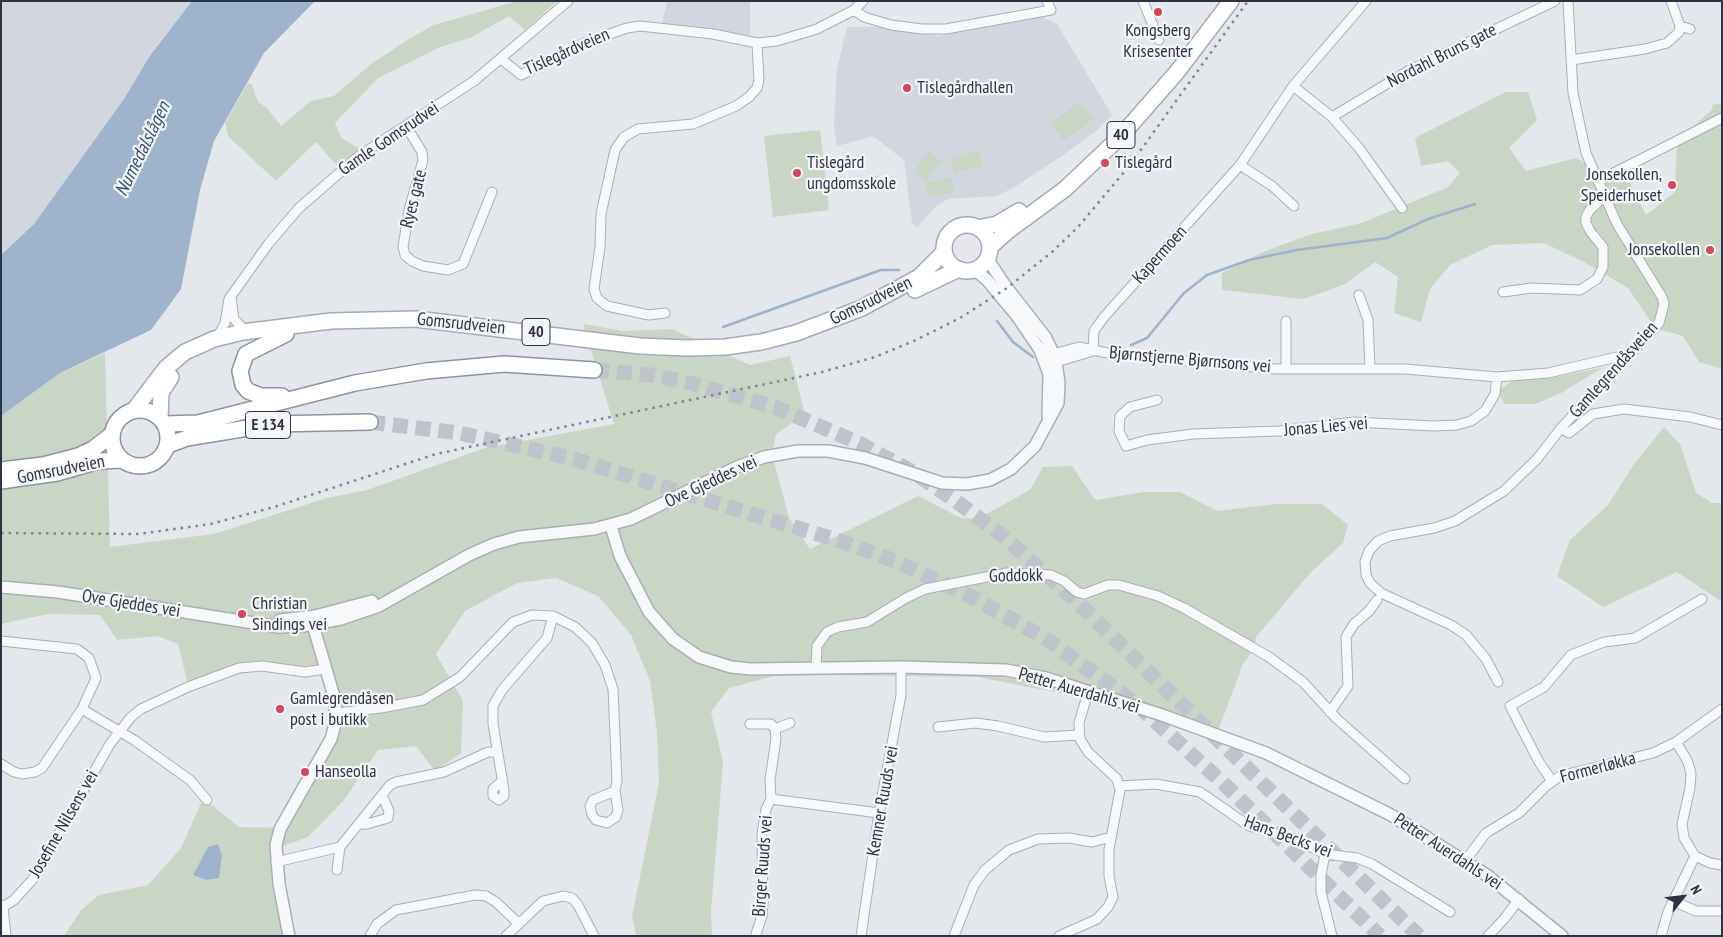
<!DOCTYPE html>
<html>
<head>
<meta charset="utf-8">
<style>
	body { margin:0 }
	#map { position:relative; width:1723px; height:937px; overflow:hidden; background:#e4e7ec; font-family:"PT Sans Narrow",sans-serif }
	canvas { display:block }
	.frame { position:absolute; inset:0; border:2px solid #2b3445; pointer-events:none }
	.north { position:absolute; left:1658px; top:872px; width:50px; height:50px; -webkit-text-stroke:4px #f4f6f9; paint-order:stroke; rotate:61deg; font-size:14px; font-weight:700; line-height:20px; text-align:center; color:#2b3445 }
	.north::after { content:''; display:block; margin:auto; width:18px; height:22px; background:#2b3445; clip-path:polygon(50% 0,100% 100%,50% 72%,0 100%) }
</style>
</head>
<body>
<div id="map">
<canvas width="1723" height="937"></canvas>
<div class="frame"></div>
<div class="north">N</div>
</div>
<script>
const c = document.querySelector('canvas').getContext('2d');
c.lineJoin = 'round';
function paint(path, color) { c.fillStyle = color; c.fill(path, 'evenodd'); }
const toPath = rows => new Path2D(rows.map(r => 'M' + r).join(''));
function stroke(path, color, width, dash) { c.strokeStyle = color; c.lineWidth = width; c.lineCap = dash ? 'butt' : 'round'; c.setLineDash(dash || []); c.stroke(path); }
function write(font, color, halo, rows, align = 'center') {
  c.font = font + ' "PT Sans Narrow",sans-serif'; c.lineWidth = 4.5; c.setLineDash([]); c.textBaseline = 'middle'; c.strokeStyle = halo; c.fillStyle = color; for (const [text, x, y, turn = 0] of rows) {
    c.save(); c.translate(x, y); c.rotate((+turn || 0) * Math.PI / 180); c.textAlign = isNaN(turn) ? turn : align; if (halo) c.strokeText(text, 0, 0); c.fillText(text, 0, 0); c.restore();
  }
}
paint(toPath([
	[1,1,192,1,149,57,124,99,34,224,1,255],
	[667,1,750,1,750,36,662,23],
	[1040,16,1057,24,1112,115,1097,130,1063,155,1013,188,997,196,948,199,936,206,917,227,912,223,904,160,873,136,837,146,834,124,837,69,847,27,882,27,938,36,991,23]
]), '#d2d6de');
paint(toPath([
	[517,1,557,1,525,30,509,16,470,38,440,47,378,78,335,123,341,138,359,148,358,151,338,167,316,142,276,181,228,136,225,123,248,83,252,85,258,102,266,107,281,126,311,101,334,96,371,64,409,39,434,25],
	[1506,92,1528,92,1537,120,1509,148,1526,171,1576,158,1607,176,1627,177,1646,215,1675,192,1677,141,1713,109,1712,105,1722,103,1722,369,1699,362,1683,336,1655,328,1628,288,1584,262,1544,243,1492,245,1450,265,1430,289,1421,322,1394,313,1398,277,1375,262,1345,284,1304,299,1222,290,1222,273,1265,251,1312,234,1362,223,1448,187,1460,173,1448,161,1421,166,1415,138],
	[1080,101,1093,119,1064,141,1050,123],
	[820,130,829,210,773,217,764,136],
	[929,151,941,161,926,181,914,172],
	[979,151,982,166,954,173,951,158],
	[952,177,955,192,929,197,926,183],
	[583,324,623,331,672,329,750,365,790,356,805,414,776,434,772,454,789,518,810,549,918,496,961,518,977,519,1030,490,1043,467,1072,466,1095,500,1144,492,1180,492,1217,511,1276,504,1322,504,1348,525,1343,543,1311,572,1256,637,1255,648,1243,664,1216,736,1123,705,977,677,824,675,774,676,729,688,711,712,723,762,711,912,712,936,636,936,632,916,659,783,657,732,650,681,631,635,598,596,556,578,517,583,465,611,436,654,463,701,461,753,435,771,416,746,378,750,344,800,308,837,283,846,282,888,289,936,64,936,82,909,99,895,148,885,181,848,201,803,213,806,239,827,280,828,291,797,314,761,326,736,332,710,324,670,303,674,255,670,189,688,178,644,158,636,117,640,100,615,48,614,1,624,1,416,60,373,105,353,110,547,214,534,327,498,367,490,485,448,614,424],
	[1602,368,1561,393,1535,404,1505,404,1499,394,1501,389,1512,381,1555,377],
	[1664,427,1680,444,1696,493,1712,503,1722,503,1722,602,1677,572,1603,607,1557,576,1570,540,1608,505,1634,464]
]), '#c9d6c5');
paint(toPath([
	[192,1,315,1,264,53,214,141,200,190,181,289,151,330,60,373,1,416,1,255,34,224,124,99,149,57],
	[218,844,222,855,219,878,206,880,193,875,208,847]
]), '#9fb4cc');
stroke(toPath([
	[997,321,1013,342,1033,357],
	[723,327,881,270,899,270],
	[1131,345,1147,338,1184,293,1207,275,1249,260,1297,250,1387,238,1428,219,1475,204]
]), '#9fb4cc', 2.5);
stroke(toPath([
	[594,370,652,375,690,383,775,407,861,444,913,472,956,501,1003,536,1076,601,1419,936],
	[370,422,459,433,567,457,840,541,895,561,966,594,1045,638,1135,703,1222,782,1380,936]
]), '#bfc3cb', 15, [15, 8]);
const minor = toPath([
	[1143,1,1159,40],
	[854,10,864,17,891,25,922,29,946,29,1051,10,1047,1],
	[1680,26,1690,29],
	[501,59,521,75,587,42,627,28,640,26,713,34,757,43,777,41,817,29,854,10,863,1],
	[1571,60,1645,49,1667,43,1679,32,1680,26,1671,1],
	[1293,86,1332,117,1359,148,1402,208],
	[1332,117,1408,71,1555,1],
	[406,126,422,152,423,160,409,210,403,247,405,255,412,261,423,266,448,270,463,264,492,192],
	[1240,165,1272,186,1294,206],
	[1598,181,1722,118],
	[1503,292,1532,288,1580,290,1597,279,1603,267,1603,247,1590,231,1586,223,1586,217,1589,211,1604,196],
	[1359,295,1368,320,1370,368],
	[231,297,234,319,246,332],
	[665,313,649,315,607,306,597,298,594,289,600,247,601,214,615,150,624,137,638,129,693,124,736,106,749,97,757,88,759,80,757,43],
	[217,338,225,323,229,299,269,243,299,208,359,156,474,81,568,1],
	[1093,351,1094,331,1104,317,1240,165,1293,86,1366,1],
	[1049,355,1079,347,1112,354,1275,369,1405,369,1497,377,1548,373,1630,354],
	[1050,361,1063,360,1093,351],
	[1286,369,1286,321],
	[1157,400,1130,407,1120,416,1119,431,1126,446,1147,440,1193,434,1279,431,1354,422,1434,426,1457,425,1471,421,1485,411,1495,394,1497,377],
	[1561,428,1569,433,1593,414,1624,409,1690,417,1722,425],
	[1,641,77,649,89,658,96,678,82,709,42,768,35,772,22,774,14,772,1,764],
	[816,668,817,646,827,632,838,627,867,622,906,598,925,589,1007,573,1051,575,1064,581,1077,592,1084,594,1108,585,1119,585,1158,596,1184,608,1269,657,1303,682,1337,719,1405,779],
	[1498,682,1486,659,1466,635,1451,625,1381,593,1370,583,1366,575,1365,562,1369,551,1378,541,1390,536,1434,528,1455,521,1504,491,1537,459,1561,428,1659,323,1664,304,1662,297,1617,224,1586,153,1573,93,1568,1],
	[82,709,134,740,190,780,207,800],
	[1330,712,1348,686,1346,637,1354,624,1369,611,1377,600],
	[336,713,381,708,423,700,460,677,513,622,532,615,553,616,575,627,592,643,605,665,613,689,617,781,615,791,593,800,590,806,592,815,596,820,607,823,616,817,618,810,615,791],
	[750,724,771,724,775,729,776,739,770,780,771,799,766,809,762,834,763,902,762,916,756,934],
	[938,727,976,723,998,726,1044,737,1079,735],
	[775,729,790,723],
	[1676,742,1687,760,1691,773,1690,788,1682,824,1684,838,1695,856,1710,863,1722,865],
	[502,781,493,789,493,796,499,800,504,796,504,790,493,724,493,706,502,690,547,638,553,616],
	[1552,781,1539,762,1510,706,1544,687,1571,655,1604,642,1635,638,1702,599],
	[1119,786,1156,784,1200,792,1249,826,1298,840,1325,854,1357,858,1372,864,1450,912],
	[771,799,879,813],
	[359,824,367,824,388,818,389,811,382,795],
	[1325,854,1321,875,1321,892,1332,936],
	[1465,861,1486,833,1519,813,1546,786,1560,776,1653,753,1676,742,1722,709],
	[276,862,340,847,390,785,396,782,444,772,488,752,497,752],
	[337,870,340,847],
	[1673,901,1696,911,1722,911],
	[1,905,3,907,14,900,32,880,110,744,131,717,141,709,188,687,239,668,262,666,305,672,326,669],
	[3,907,6,936],
	[370,936,377,924,396,910,475,895,486,896,496,902,518,923],
	[506,936,543,901,563,896,572,898,578,905,594,936],
	[861,936,879,813,901,695,901,667],
	[954,936,974,885,985,870,1009,850,1038,839,1069,838,1092,842,1111,837],
	[1059,936,1097,919,1108,907,1113,897,1109,876,1109,849,1120,790,1117,779,1088,752,1080,739,1079,723,1088,692],
	[1488,936,1505,918,1519,899],
	[1661,936,1668,912,1695,856]
]);
const tertiary = toPath([
	[974,269,987,280,1017,316,1040,350,1049,374,1048,417],
	[611,526,620,556,649,612,673,639,699,657,731,667,751,669,901,667,1006,670,1046,678,1162,715,1266,753,1391,815,1488,876,1562,936],
	[1,587,58,592,279,627,303,626,341,619,379,606,469,555,494,544,519,537,594,529,631,519,737,467,764,457,798,451,828,451,865,458,942,483,967,484,990,480,1011,469,1035,446,1058,403,1059,382,1055,357,1046,338,1004,284,987,258],
	[280,620,315,616,372,601],
	[289,936,279,884,276,845,280,829,331,739,336,721,335,700,313,625,315,616]
]);
const primary = toPath([
	'944 248a23 23 0 1 1 46 0a23 23 0 1 1-46 0Z',
	[978,228,997,224,1019,211],
	[990,247,1008,231,1065,189,1121,136,1177,72,1231,1],
	[915,290,959,269],
	[134,410,166,368,185,352,214,339,243,332,331,321,416,319,640,346,687,348,725,347,761,342,796,333,862,308,919,277,944,252],
	[160,418,161,393,171,377]
]);
const trunk = toPath([
	[282,396,261,396,248,391,243,385,240,371,246,354,286,334],
	'112 438a28 28 0 1 1 56 0a28 28 0 1 1-56 0Z',
	[165,424,198,423,355,383,426,371,504,364,594,370],
	[168,445,187,438,272,424,370,422],
	[1,470,43,465,78,456,93,449,111,435],
	[1,481,57,473,99,461,122,460]
]);
stroke(minor, '#a9aeb7', 11);
stroke(tertiary, '#a9aeb7', 14);
stroke(primary, '#a3abb8', 18);
stroke(trunk, '#8b94a3', 18);
stroke(minor, '#f7f8fa', 9);
stroke(tertiary, '#f7f8fa', 11);
stroke(primary, '#fff', 15);
stroke(trunk, '#fff', 15);
stroke(toPath([
	[1,533,138,534,211,524,274,507,436,454,822,372,875,357,916,340,960,318,1007,288,1052,252,1078,227,1130,165,1248,1]
]), '#7d8696', 2.5, [2.5, 5]);
for (const [x, y, r, color] of [
	[1158,12,5,"#d1495b"],
	[907,88,5,"#d1495b"],
	[1105,163,5,"#d1495b"],
	[797,173,5,"#d1495b"],
	[1672,185,5,"#d1495b"],
	[1710,250,5,"#d1495b"],
	[242,614,5,"#d1495b"],
	[280,709,5,"#d1495b"],
	[305,772,5,"#d1495b"]
]) { const dot = new Path2D(); dot.arc(x, y, r, 0, 2 * Math.PI); c.fillStyle = color; c.fill(dot); stroke(dot, '#f4f6f9', 2); }
for (const [x, y, w] of [
	[1121,135,28],
	[536,332,28],
	[268,425,45]
]) { const box = new Path2D(); box.roundRect(x - w / 2, y - 13.5, w, 27, 4); c.fillStyle = '#f4f6f9'; c.fill(box); stroke(box, '#2b3445', 1); }
write('bold 16px', '#2b3445', null, [
	["40",1121,135],
	["40",536,332],
	["E 134",268,425]
]);
write('18px', '#2b3445', '#f4f6f9', [
	["Kongsberg",1158,31,"center"],
	["Krisesenter",1158,52,"center"],
	["Tislegårdhallen",917,88],
	["Tislegård",807,163],
	["ungdomsskole",807,184],
	["Tislegård",1115,163],
	["Jonsekollen,",1662,175,"right"],
	["Speiderhuset",1662,196,"right"],
	["Jonsekollen",1700,250,"right"],
	["Christian",252,604],
	["Sindings vei",252,625],
	["Gamlegrendåsen",290,699],
	["post i butikk",290,720],
	["Hanseolla",315,772]
], 'left');
write('18px', '#2b3445', '#f4f6f9', [
	["Tislegårdveien",567,52,-24],
	["Nordahl Bruns gate",1442,56,-27],
	["Gamle Gomsrudvei",389,139,-34],
	["Ryes gate",414,199,-76],
	["Kapermoen",1160,255,-48],
	["Gomsrudveien",871,301,-26],
	["Gomsrudveien",461,324,6],
	["Bjørnstjerne Bjørnsons vei",1190,360,5],
	["Gamlegrendåsveien",1614,370,-48],
	["Jonas Lies vei",1326,427,-5],
	["Gomsrudveien",61,470,-11],
	["Ove Gjeddes vei",711,482,-25],
	["Goddokk",1016,576,-1],
	["Ove Gjeddes vei",131,604,9],
	["Petter Auerdahls vei",1079,691,16],
	["Formerløkka",1598,768,-15],
	["Kemner Ruuds vei",883,801,-80],
	["Josefine Nilsens vei",64,824,-60],
	["Hans Becks vei",1288,837,20],
	["Petter Auerdahls vei",1448,852,33],
	["Birger Ruuds vei",763,866,-86]
]);
write('italic 19px', '#34527a', '#f4f6f9', [
	["Numedalslågen",143,149,-64]
]);
</script>
</body>
</html>
